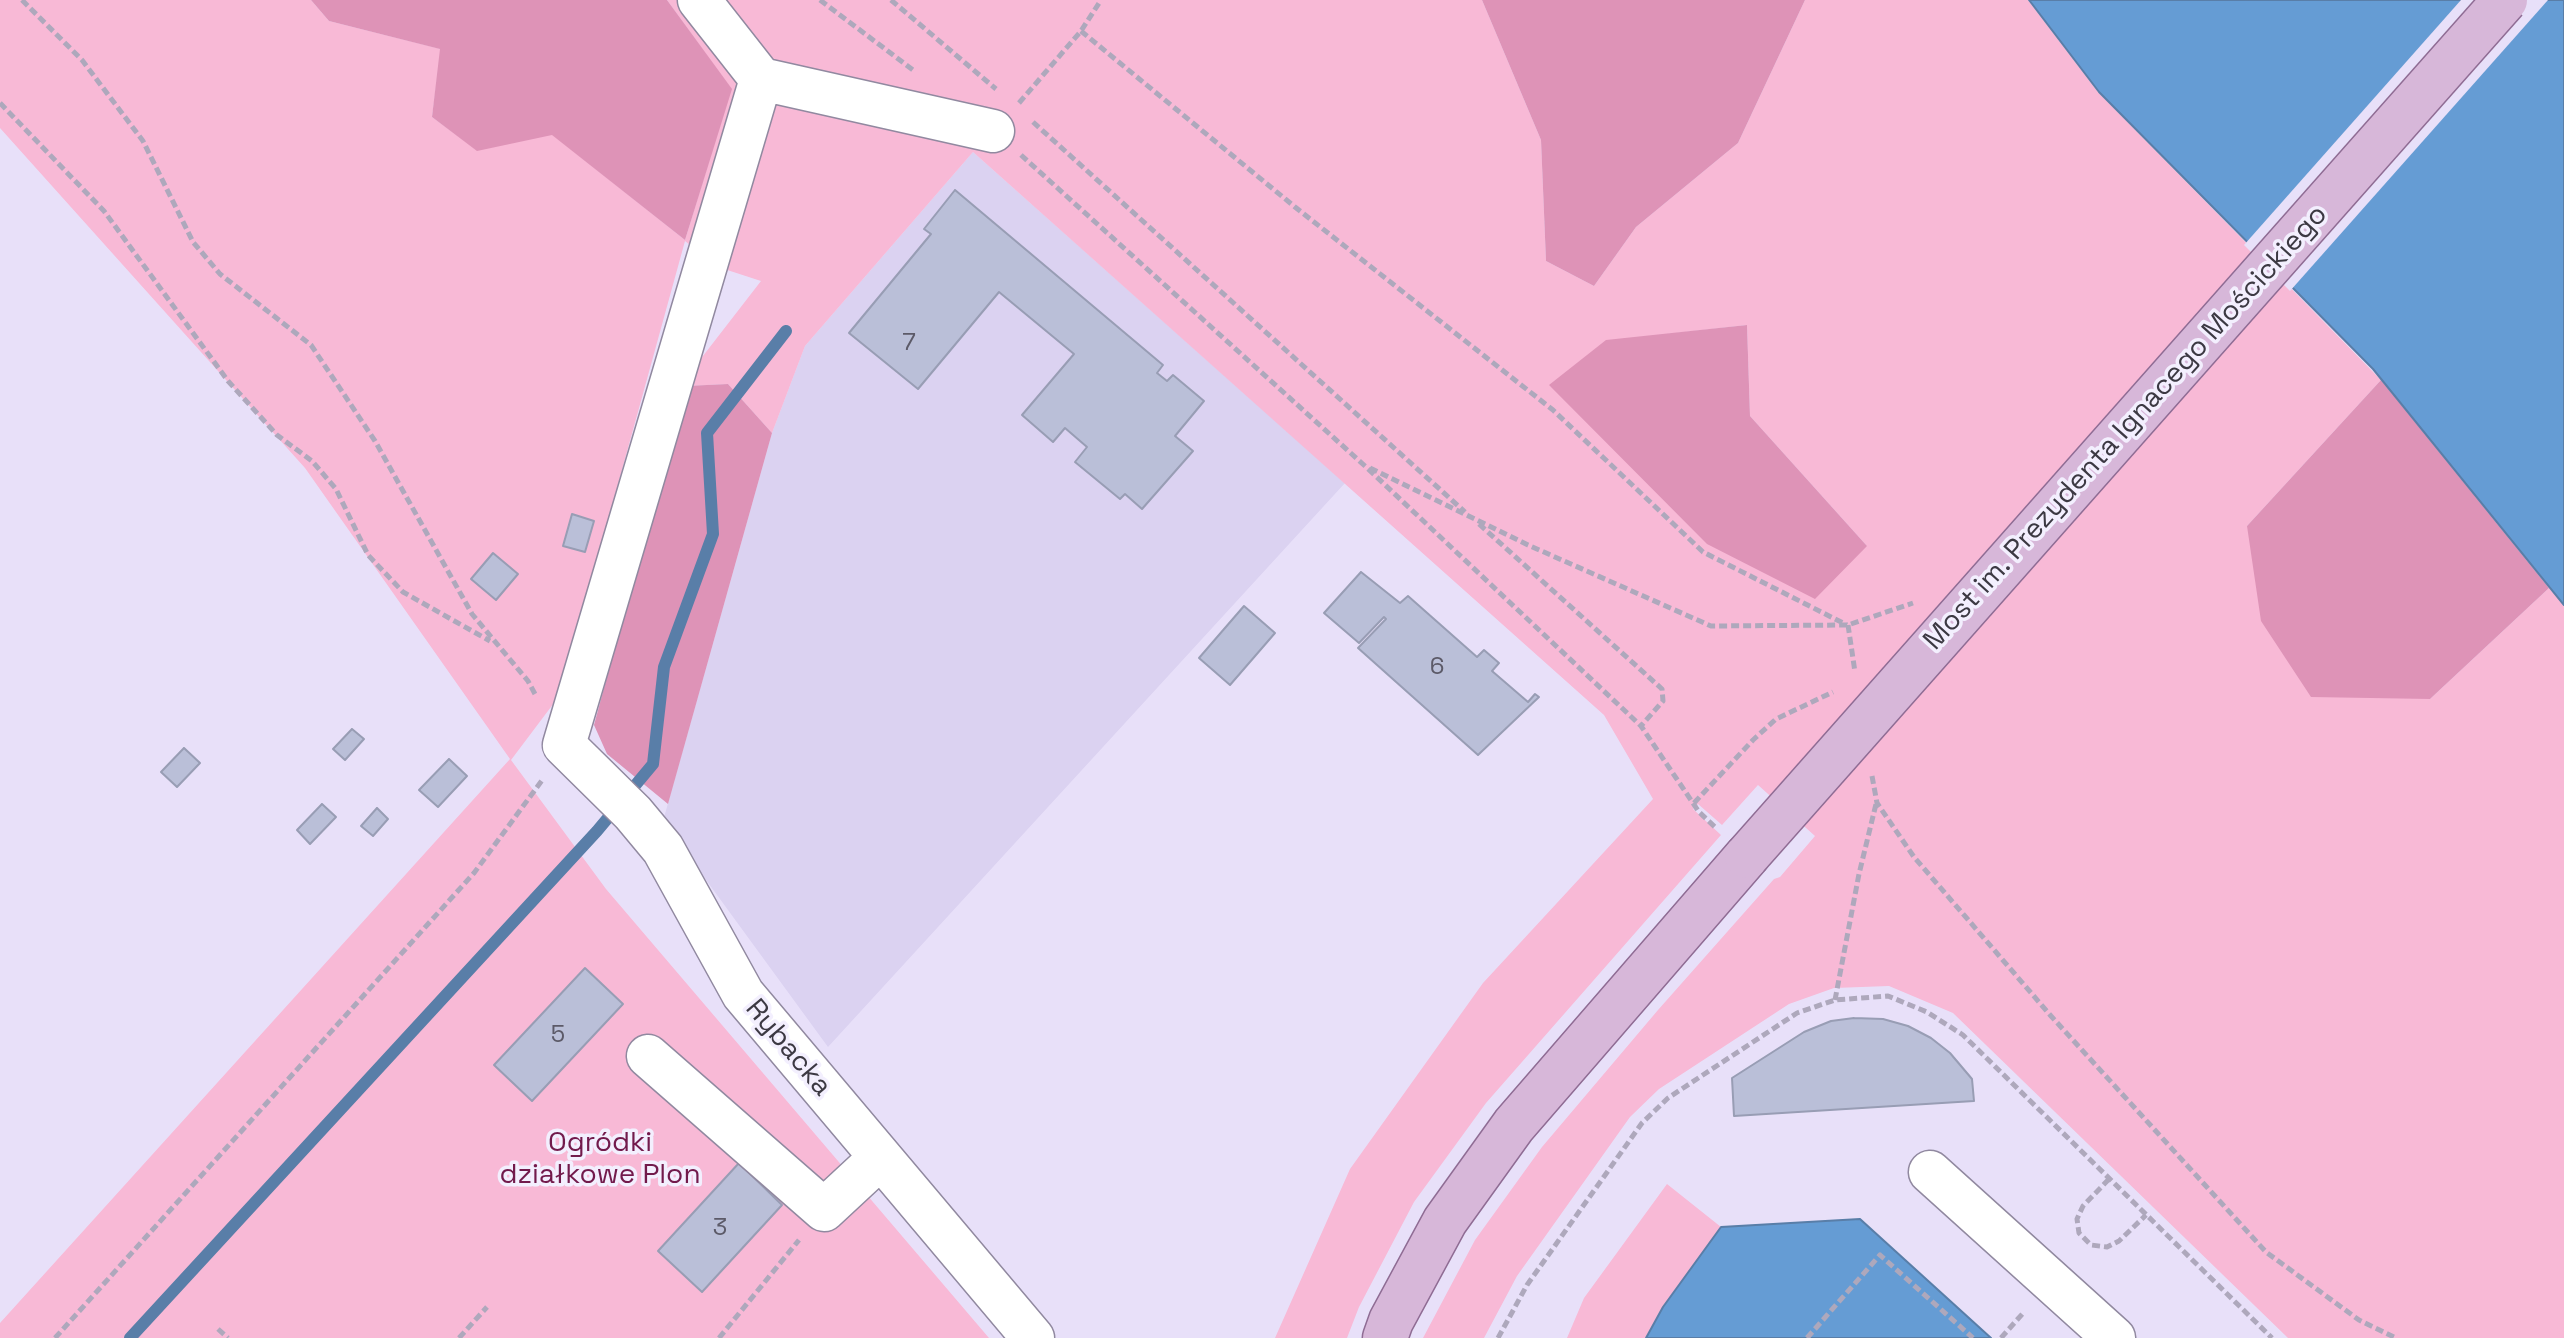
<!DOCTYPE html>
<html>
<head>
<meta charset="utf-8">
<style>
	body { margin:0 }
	canvas { display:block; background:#e8e0f9 }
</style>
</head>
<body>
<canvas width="2564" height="1338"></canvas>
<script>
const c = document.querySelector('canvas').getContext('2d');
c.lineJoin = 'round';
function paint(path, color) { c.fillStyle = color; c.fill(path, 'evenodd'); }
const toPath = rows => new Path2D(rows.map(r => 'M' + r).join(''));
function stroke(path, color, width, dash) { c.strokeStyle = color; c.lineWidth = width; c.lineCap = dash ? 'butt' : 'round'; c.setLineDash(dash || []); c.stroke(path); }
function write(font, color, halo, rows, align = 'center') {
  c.font = font + ' "Space Grotesk",sans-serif'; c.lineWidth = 7; c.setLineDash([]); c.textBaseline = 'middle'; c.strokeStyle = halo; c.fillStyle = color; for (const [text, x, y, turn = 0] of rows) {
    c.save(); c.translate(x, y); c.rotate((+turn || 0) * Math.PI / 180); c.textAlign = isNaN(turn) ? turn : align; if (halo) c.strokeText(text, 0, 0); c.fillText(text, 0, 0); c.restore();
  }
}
paint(toPath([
	[973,152,1345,483,828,1047,663,821,772,433,805,346]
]), '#dbd2f1');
paint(toPath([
	[0,0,311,0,329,21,441,49,432,117,477,150,552,134,685,240,731,89,667,0,1482,0,1541,140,1546,261,1594,286,1636,227,1738,143,1805,0,2028,0,2098,92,2381,380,2247,526,2430,699,2549,588,2564,605,2564,1338,2288,1338,1953,1013,1889,986,1834,988,1789,1004,1659,1089,1630,1117,1517,1276,1484,1338,1423,1338,1475,1240,1542,1147,1658,1010,1774,879,1780,877,1815,836,1758,785,1722,825,1698,804,1693,809,1721,835,1486,1103,1414,1202,1359,1307,1347,1338,1275,1338,1350,1169,1483,983,1653,799,1604,715,973,152,805,346,772,433,728,384,686,386,689,374,761,281,718,267,685,241,560,695,511,760,606,889,989,1338,0,1338,0,1323,510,759,305,468,0,128],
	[1747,325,1750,416,1867,546,1550,386,1606,341],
	[1667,1184,1721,1227,1663,1307,1646,1338,1567,1338,1584,1298]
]), '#f8b9d6');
paint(toPath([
	[311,0,667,0,732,89,685,240,552,135,477,151,432,117,440,49,329,21],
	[1482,0,1805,0,1738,143,1636,227,1594,286,1546,261,1541,140],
	[1747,325,1750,416,1867,546,1815,599,1707,544,1549,385,1606,340],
	[2381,380,2549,588,2430,699,2311,697,2261,621,2247,526],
	[728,384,772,433,668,804,607,754,594,725,686,386]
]), '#de93b7');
const water = toPath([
	[2029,0,2564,0,2564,605,2373,369,2099,92,2029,0],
	[1860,1219,1991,1338,1646,1338,1663,1307,1721,1227,1860,1219]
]);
paint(water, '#659cd4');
stroke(water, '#597ea8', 2);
paint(toPath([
	[2461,0,2548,0,2290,291,2244,245]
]), '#e8e0f9');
stroke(toPath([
	[130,1338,597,831,653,764,664,667,713,534,707,433,786,331]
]), '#597ea8', 12);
const building = toPath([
	[955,190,1163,365,1157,373,1167,381,1173,375,1204,401,1175,436,1193,451,1142,509,1125,494,1120,499,1075,462,1087,447,1065,428,1053,442,1022,415,1074,354,999,292,918,389,849,333,931,234,924,229,955,190],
	[572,514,594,521,585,552,563,546,572,514],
	[493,553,518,574,496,600,471,579,493,553],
	[1361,572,1400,603,1408,596,1477,657,1484,650,1499,663,1492,671,1528,702,1535,694,1539,697,1478,755,1358,648,1386,619,1384,617,1359,643,1324,613,1361,572],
	[1244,606,1275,633,1230,685,1199,658,1244,606],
	[352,729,364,739,345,760,333,749,352,729],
	[184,748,200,763,177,787,161,772,184,748],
	[449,759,467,776,438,807,419,790,449,759],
	[322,804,336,817,310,844,297,830,322,804],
	[377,808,388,819,373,836,361,826,377,808],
	[585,968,623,1004,532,1101,494,1065,585,968],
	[1854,1018,1883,1019,1908,1026,1931,1038,1950,1053,1972,1079,1974,1101,1734,1116,1732,1078,1804,1032,1831,1021,1854,1018],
	[739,1163,782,1205,702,1292,658,1251,739,1163]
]);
paint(building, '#babfd8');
stroke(building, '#989db4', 2);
const minor = toPath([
	[699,0,761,79,993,131],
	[761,79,564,745,633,813,663,849,743,994,1033,1338],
	[648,1056,824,1210,880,1158],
	[1930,1172,2114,1338]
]);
const major = toPath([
	[1385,1338,1391,1321,1445,1221,1514,1125,1747,856]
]);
stroke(minor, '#9189a0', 45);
stroke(major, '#8f6c94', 47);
stroke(toPath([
	[22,0,82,60,143,141,193,242,220,274,311,345,375,441,472,614,528,681,535,694],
	[820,0,913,70],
	[891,0,996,89],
	[1081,31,1295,207,1553,410,1703,552,1847,625],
	[0,103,104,211,228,381,277,435,312,461,336,489,368,555,403,592,490,641],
	[1019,103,1081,31,1101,0],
	[1033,122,1465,512],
	[1021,155,1365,466,1641,726,1699,812,1716,828],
	[1370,468,1528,545,1711,626,1848,625,1913,603],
	[1479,524,1662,689,1663,701,1641,726],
	[1848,625,1855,672],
	[1872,776,1877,803,1914,857,2051,1016,2266,1252,2359,1320,2396,1338],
	[1694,803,1753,740,1776,719,1833,692],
	[1835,1000,1859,874,1876,804],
	[2109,1179,2083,1206,2077,1219,2079,1233,2091,1245,2107,1247,2119,1241,2146,1215],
	[218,1329,228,1338],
	[55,1338,474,873,543,779],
	[459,1338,487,1307],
	[719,1338,799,1240],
	[1498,1338,1527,1285,1642,1123,1668,1098,1797,1013,1835,1000,1888,996,1927,1012,1963,1035,2272,1338],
	[1807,1338,1880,1255,1973,1338],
	[2001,1338,2024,1312]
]), '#aea8bc', 5, [8, 4]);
stroke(minor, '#fff', 42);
stroke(major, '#d7b7d9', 44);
const majorBridge = toPath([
	[1747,856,2505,0]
]);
stroke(majorBridge, '#8f6c94', 47, []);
stroke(majorBridge, '#d7b7d9', 44);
write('24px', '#5c5a68', null, [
	["7",909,343],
	["6",1437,667],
	["5",558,1035],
	["3",720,1228]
]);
write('28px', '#3c3943', '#f3effe', [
	["Most im. Prezydenta Ignacego Mościckiego",2126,428,-48],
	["Rybacka",788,1048,50]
]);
write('28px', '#721a4c', '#f3effe', [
	["Ogródki",600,1143],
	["działkowe Plon",600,1175]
]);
</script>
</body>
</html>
